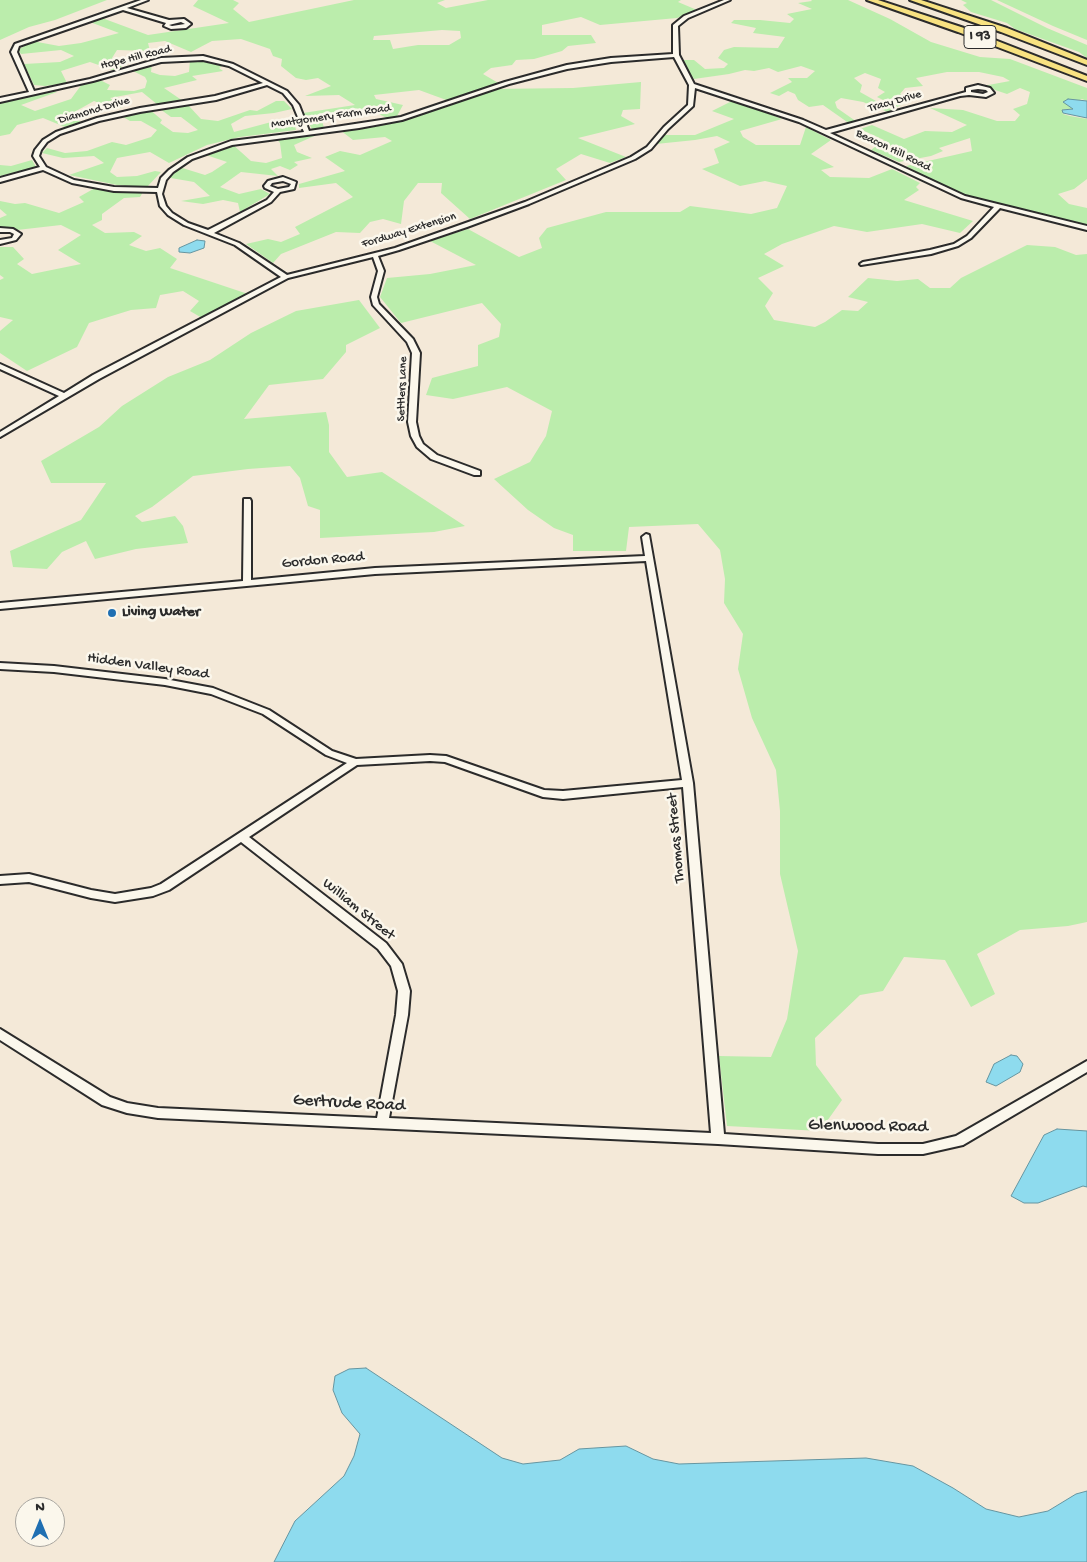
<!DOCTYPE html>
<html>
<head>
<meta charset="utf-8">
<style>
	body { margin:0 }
	#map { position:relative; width:1087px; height:1562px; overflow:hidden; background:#f4e9d8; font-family:"Gochi Hand",sans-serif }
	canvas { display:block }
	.north { position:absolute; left:15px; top:1497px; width:50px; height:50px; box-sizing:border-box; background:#fbf7ec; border:1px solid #a8a59f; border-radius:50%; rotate:0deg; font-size:14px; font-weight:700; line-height:20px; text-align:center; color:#2b2b2b }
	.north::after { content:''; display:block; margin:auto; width:18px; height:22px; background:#1f6fb2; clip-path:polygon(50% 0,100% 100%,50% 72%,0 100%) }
</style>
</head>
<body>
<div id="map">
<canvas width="1087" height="1562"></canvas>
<div class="north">N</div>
</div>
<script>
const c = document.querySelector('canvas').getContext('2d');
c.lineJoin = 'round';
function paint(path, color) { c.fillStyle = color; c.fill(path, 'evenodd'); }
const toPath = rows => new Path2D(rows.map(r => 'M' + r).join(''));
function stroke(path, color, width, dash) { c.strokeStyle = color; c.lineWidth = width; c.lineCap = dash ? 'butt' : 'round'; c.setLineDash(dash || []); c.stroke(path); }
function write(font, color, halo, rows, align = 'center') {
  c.font = font + ' "Gochi Hand",sans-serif'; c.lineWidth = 5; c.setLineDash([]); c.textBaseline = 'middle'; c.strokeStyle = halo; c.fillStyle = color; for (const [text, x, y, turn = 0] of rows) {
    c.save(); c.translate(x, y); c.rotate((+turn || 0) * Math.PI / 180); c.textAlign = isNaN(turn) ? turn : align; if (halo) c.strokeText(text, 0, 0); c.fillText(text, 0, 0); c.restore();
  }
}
paint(toPath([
	[0,0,107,0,55,20,29,27,0,40],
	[198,0,233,0,239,3,233,9,249,22,354,0,445,0,437,3,446,8,488,0,681,0,678,2,697,10,677,18,600,25,581,17,542,25,542,35,591,35,596,43,568,46,562,51,534,59,516,60,512,65,491,68,483,74,500,84,449,101,419,90,374,95,376,99,403,105,397,116,387,118,368,109,321,117,324,128,312,129,303,113,355,105,339,95,305,96,331,86,318,78,306,80,296,78,281,66,282,59,273,56,270,49,241,39,212,41,191,52,165,41,148,43,150,51,117,50,112,58,122,67,113,70,90,62,61,71,67,83,45,86,34,85,24,64,60,62,74,56,61,50,21,54,18,50,32,41,59,46,81,43,119,33,90,22,102,18,148,35,229,23,193,6],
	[442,30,460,31,461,38,449,45,418,45,393,49,390,40,373,40,374,36],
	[811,0,848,0,890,19,931,42,980,57,1010,59,1087,88,1087,101,1082,99,1068,105,1073,109,1062,110,1063,114,1070,116,1087,119,1087,179,1074,189,1058,194,1069,204,1087,208,1087,227,959,194,906,166,972,151,970,138,939,148,943,151,931,156,899,162,871,150,884,140,860,129,872,125,904,139,925,131,952,132,967,125,930,108,963,110,997,121,1015,121,1020,115,1013,109,1027,104,1030,92,1020,88,1007,94,983,86,1010,81,1003,77,979,72,947,72,916,78,923,86,905,88,900,94,909,101,897,107,877,97,885,92,878,88,881,79,865,73,854,78,862,85,860,92,892,110,888,112,863,102,841,98,835,102,837,108,857,122,850,124,823,105,809,107,798,100,795,94,788,91,779,96,770,93,792,82,788,78,807,78,815,71,801,66,778,72,769,68,754,71,745,70,729,74,694,79,681,60,694,60,705,69,724,68,728,64,718,58,724,50,734,47,778,48,785,37,753,33,756,28,731,23,734,20,760,20,790,23,794,19,787,14,812,9,798,3,812,1],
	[961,0,991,0,1047,28,1087,45,1087,58,1079,52,1015,29,1007,23,971,12,963,5,967,3],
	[997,0,1087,0,1087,40,1053,26],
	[190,60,215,62,224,65,219,68,223,71,192,76,197,80,164,88,183,101,158,105,142,92,110,98,123,107,114,109,94,101,69,115,81,122,65,127,43,118,17,125,10,134,0,136,0,102,54,91,57,92,21,105,35,111,71,99,82,84,100,80,110,85,107,90,134,91,145,88,147,81,145,77,131,70,152,63,151,72,160,75,175,76,189,72],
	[641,82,640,109,623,110,621,116,635,124,578,138,626,157,610,163,581,154,556,169,566,180,470,219,441,193,442,183,418,183,404,201,401,224,383,219,370,222,360,233,336,232,281,254,273,263,246,244,268,239,281,242,300,234,295,227,353,197,336,183,299,188,299,184,345,171,325,157,340,151,360,155,392,141,385,137,353,140,340,130,390,121,491,89,573,88],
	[734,100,782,119,740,131,743,137,756,145,800,145,806,127,831,140,811,154,834,167,821,170,830,177,869,178,892,169,920,183,916,187,919,190,904,200,973,221,960,233,922,224,867,232,834,226,782,244,764,254,784,266,758,278,773,293,765,306,774,320,815,327,825,322,842,310,858,311,868,302,848,297,868,278,897,281,918,279,930,288,950,288,961,278,1027,245,1055,247,1076,255,1087,254,1087,922,1068,926,1020,930,977,954,995,994,971,1007,945,960,904,957,883,991,860,995,815,1038,816,1065,842,1100,820,1131,727,1126,719,1056,771,1057,787,1019,798,951,780,874,780,811,776,770,752,718,738,669,743,634,724,603,725,579,720,550,698,524,629,527,626,551,573,551,573,535,554,528,528,510,494,479,530,462,546,436,552,411,507,387,453,399,426,395,432,378,478,366,478,345,499,337,501,324,482,303,401,323,380,297,387,278,430,274,476,265,430,241,468,229,519,257,542,248,539,238,547,228,606,212,680,212,690,206,751,214,777,208,787,186,765,181,740,186,702,169,719,163,714,149,730,142,717,136,695,140,656,144,665,135,695,135,734,119,712,111],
	[276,101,284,101,292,109,274,113,245,116,231,124,234,132,275,121,294,122,296,130,240,137,207,145,169,163,150,152,117,158,110,172,117,177,137,176,155,171,161,172,147,187,117,185,69,175,104,163,94,156,63,158,42,153,47,148,65,153,87,151,112,142,126,145,151,137,157,130,141,121,130,121,120,115,149,109,162,120,160,123,173,132,188,133,198,130,181,117,171,117,160,109,188,105,201,119,218,121,250,110,257,111],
	[321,133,294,145,297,152,312,158,294,162,298,165,290,170,280,166,271,169,278,176,241,172,220,187,239,194,261,189,270,194,240,212,238,203,223,200,203,204,181,201,210,196,194,182,165,177,176,166,205,175,212,172,227,162,203,154,231,143,251,161,266,163,282,158,280,143,276,138],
	[32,160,36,167,0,176,0,165,11,166],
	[95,188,143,192,140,197,124,198,102,214,102,220,92,225,105,233,134,232,142,236,129,245,146,251,160,248,177,259,170,268,248,294,202,318,190,311,199,301,183,291,160,295,156,308,131,310,89,323,77,347,27,371,0,353,0,331,13,320,0,317,0,280,4,278,0,275,0,247,13,247,24,259,17,264,32,274,81,264,58,250,81,235,61,225,17,230,0,229,0,218,7,215,0,209,0,201,15,204,25,203,59,213,84,202,79,197],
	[359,300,380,328,346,345,346,352,323,379,269,385,244,419,326,412,329,425,329,452,347,477,382,472,465,526,434,532,320,538,320,510,308,506,300,478,290,466,248,469,193,476,152,507,135,516,142,522,175,516,183,526,188,543,136,549,95,559,86,541,62,552,47,569,13,567,10,551,81,520,106,483,51,483,41,461,99,427,122,406,168,377,210,360,251,333,296,311]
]), '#bbedac');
const water = toPath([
	[1068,99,1087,101,1087,118,1063,113,1062,110,1073,109,1063,102,1068,99],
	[197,240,205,241,204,248,190,253,179,252,179,248,197,240],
	[1011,1055,1017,1056,1023,1064,1020,1072,996,1086,986,1082,994,1064,1011,1055],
	[1057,1129,1087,1131,1087,1187,1083,1186,1038,1203,1024,1203,1011,1196,1044,1135,1057,1129],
	[366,1368,502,1458,523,1464,560,1460,579,1449,626,1446,653,1459,679,1464,866,1458,913,1466,953,1488,986,1509,1019,1517,1048,1511,1076,1494,1087,1491,1087,1562,274,1562,295,1521,344,1476,354,1456,360,1434,342,1413,333,1390,335,1376,349,1369,366,1368]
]);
paint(water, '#8edbee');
stroke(water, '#6695a0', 1);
const minor = toPath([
	[141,0,148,0,127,8,169,20,184,19,191,24,186,28,171,29,164,26,166,23,123,10,19,46,17,52,34,91,90,79,161,58,203,56,233,64,287,91,299,105,309,131,401,117,505,82,567,65,611,58,673,54,673,25,684,16,724,0,730,0,688,18,678,26,679,55,694,84,803,120,826,130,966,92,966,88,978,85,990,88,994,93,986,97,969,95,960,96,830,133,965,196,1087,226,1087,230,1000,208,971,238,958,246,931,254,861,265,860,264,863,262,930,250,954,244,967,236,994,207,961,198,799,122,695,88,693,106,668,129,651,149,635,159,529,204,467,227,399,250,378,256,384,271,377,297,379,304,413,339,420,353,416,422,419,436,423,444,437,455,480,471,480,475,474,475,431,459,417,447,411,436,408,422,412,353,407,342,373,305,371,297,378,271,373,257,288,278,99,379,0,437,0,432,59,396,0,369,0,364,64,393,93,375,281,277,235,245,184,225,168,215,160,206,157,192,114,191,72,183,43,170,0,182,0,178,40,167,33,156,35,150,43,140,56,132,97,118,140,108,215,96,263,83,229,66,203,60,161,62,93,81,0,102,0,98,29,92,11,52,15,44,141,0],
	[181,22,185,24,172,26,169,25,181,22],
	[674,57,689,85,688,105,664,127,647,147,631,157,525,202,395,248,287,275,239,243,214,233,271,202,280,192,294,189,296,182,283,177,268,181,264,186,265,188,274,192,267,200,208,230,188,223,172,213,166,206,162,194,166,180,173,172,192,159,232,145,359,128,402,120,509,84,567,69,611,62,674,57],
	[267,85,283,93,293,105,304,132,231,141,188,157,169,170,161,178,158,188,114,187,74,180,46,167,39,156,41,150,47,142,60,134,99,121,140,112,216,100,267,85],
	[978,89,986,90,988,92,983,94,971,92,971,90,978,89],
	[283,181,291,184,289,187,278,189,270,186,272,183,283,181],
	[0,228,13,229,21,234,16,240,0,244,0,240,12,238,14,234,10,232,0,232,0,228],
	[244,499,250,499,251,501,251,580,375,568,645,556,642,537,646,534,649,535,693,783,724,1134,878,1144,923,1144,956,1136,1087,1061,1087,1072,963,1145,923,1154,878,1154,718,1144,158,1118,127,1113,102,1105,0,1040,0,1029,110,1097,127,1103,158,1108,377,1118,396,1015,398,991,391,966,378,949,241,842,169,890,153,896,115,902,91,898,29,882,0,884,0,876,29,874,91,890,115,894,151,888,161,884,347,763,326,755,263,714,211,694,165,685,54,672,0,669,0,663,54,666,165,679,213,688,269,710,332,751,356,759,430,755,446,756,544,790,563,791,682,780,646,561,375,574,0,609,0,603,243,581,244,499],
	[430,761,445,762,543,797,563,799,683,787,711,1133,389,1118,408,1015,410,991,402,964,386,943,249,837,357,765,430,761]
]);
const highway = toPath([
	[867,0,878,0,964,28,1087,76,1087,81,958,32,867,0],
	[910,0,921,0,1007,28,1087,60,1087,65,1001,32,910,0]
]);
stroke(minor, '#2b2b2b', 4);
stroke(highway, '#2b2b2b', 4);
paint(minor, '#fbf7ec');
paint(highway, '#f8e281');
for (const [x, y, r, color] of [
	[112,613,5,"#1f6fb2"]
]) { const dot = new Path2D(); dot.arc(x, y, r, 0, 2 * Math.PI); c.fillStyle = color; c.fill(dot); stroke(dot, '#fbf7ec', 2); }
write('12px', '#2b2b2b', '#fbf7ec', [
	["Hope Hill Road",136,58,-14],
	["Tracy Drive",895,102,-16],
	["Diamond Drive",94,111,-16],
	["Montgomery Farm Road",331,117,-8],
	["Beacon Hill Road",893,151,26],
	["Fordway Extension",409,231,-17],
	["Settlers Lane",403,389,-88]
]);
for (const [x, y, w] of [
	[980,37,32]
]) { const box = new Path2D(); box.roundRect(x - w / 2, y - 11.5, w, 23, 4); c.fillStyle = '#fbf7ec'; c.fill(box); stroke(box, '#2b2b2b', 1); }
write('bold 14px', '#2b2b2b', null, [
	["I 93",980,37]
]);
write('15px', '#2b2b2b', '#fbf7ec', [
	["Gordon Road",323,561,-5],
	["Hidden Valley Road",148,667,8],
	["Thomas Street",677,838,-95],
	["William Street",358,910,39]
]);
write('bold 15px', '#2b2b2b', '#fbf7ec', [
	["Living Water",122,613]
], 'left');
write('18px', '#2b2b2b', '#fbf7ec', [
	["Gertrude Road",349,1104,3],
	["Glenwood Road",868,1127,1]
]);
</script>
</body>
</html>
